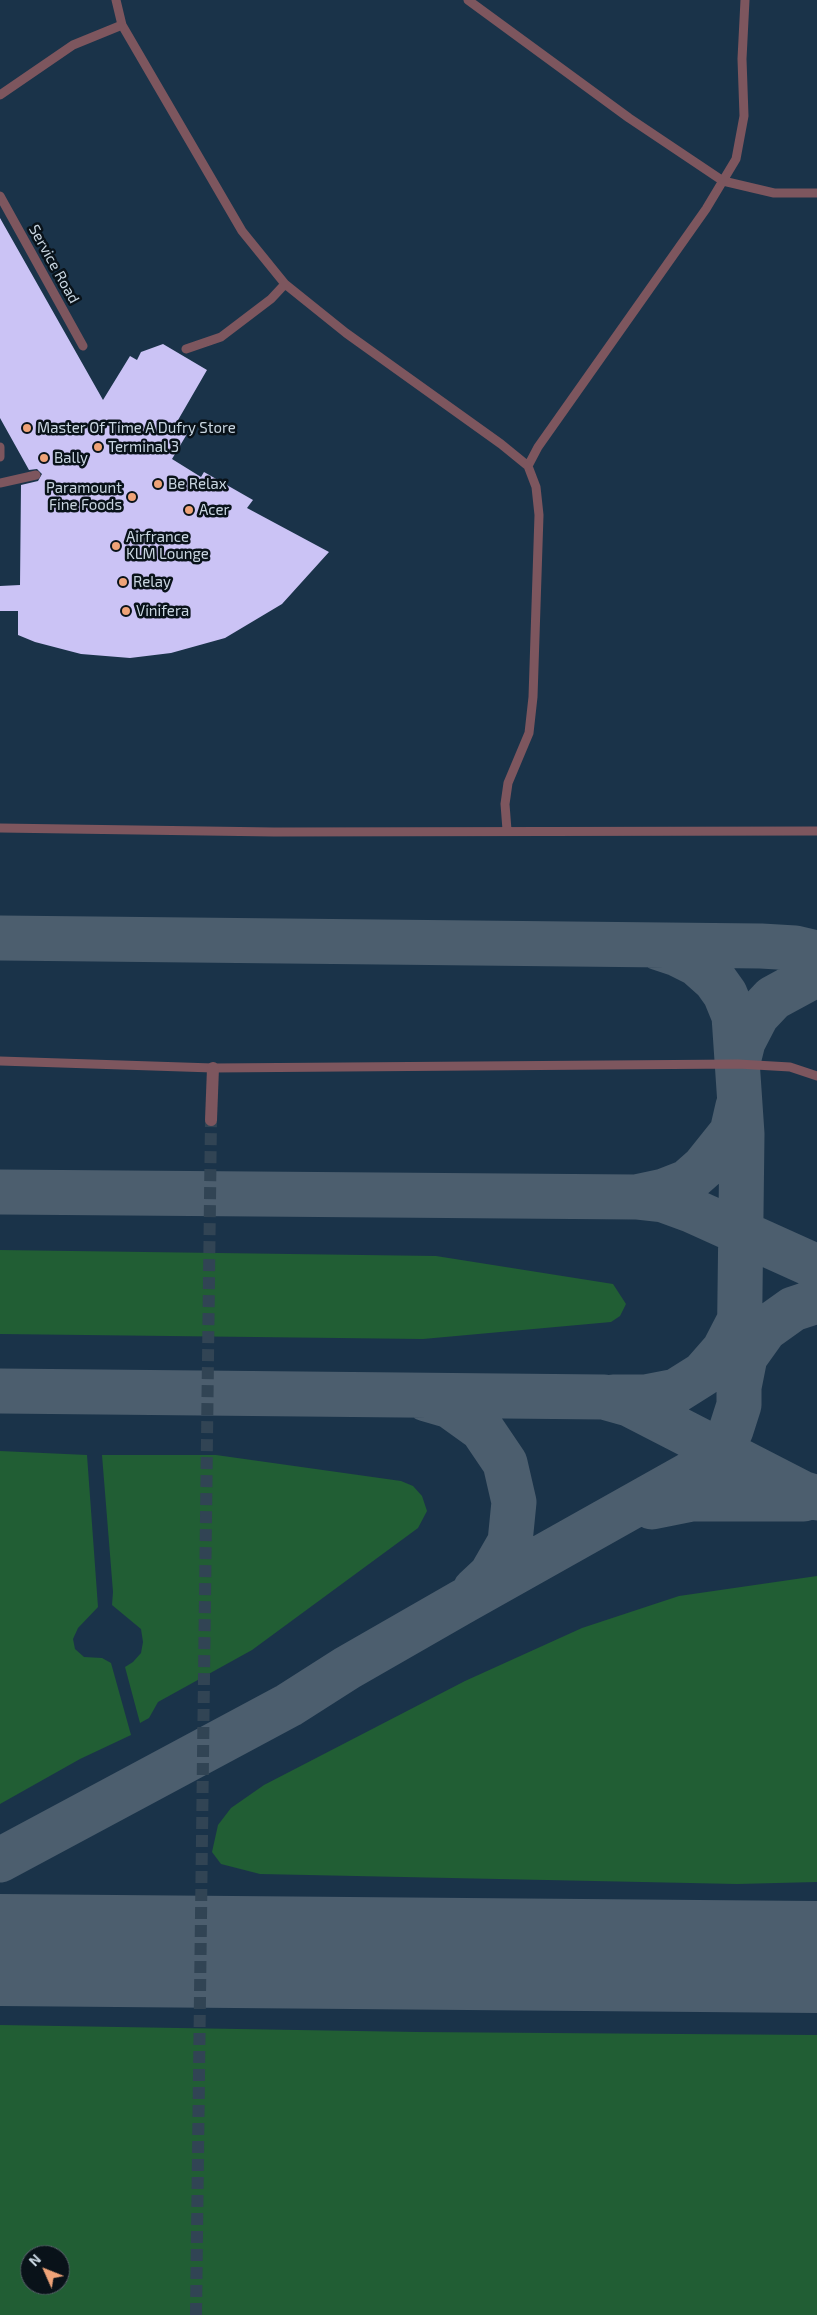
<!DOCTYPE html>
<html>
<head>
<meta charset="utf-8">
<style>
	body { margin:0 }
	#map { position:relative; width:817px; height:2315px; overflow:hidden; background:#162a3b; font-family:"Exo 2",sans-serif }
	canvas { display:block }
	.north { position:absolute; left:20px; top:2245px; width:50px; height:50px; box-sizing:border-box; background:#091219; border:1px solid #566069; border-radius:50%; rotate:314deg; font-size:14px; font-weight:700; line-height:20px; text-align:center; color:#c9d6e1 }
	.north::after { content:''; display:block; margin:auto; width:18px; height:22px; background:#efa378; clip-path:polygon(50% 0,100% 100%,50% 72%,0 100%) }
</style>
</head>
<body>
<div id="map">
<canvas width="817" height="2315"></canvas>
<div class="north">N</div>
</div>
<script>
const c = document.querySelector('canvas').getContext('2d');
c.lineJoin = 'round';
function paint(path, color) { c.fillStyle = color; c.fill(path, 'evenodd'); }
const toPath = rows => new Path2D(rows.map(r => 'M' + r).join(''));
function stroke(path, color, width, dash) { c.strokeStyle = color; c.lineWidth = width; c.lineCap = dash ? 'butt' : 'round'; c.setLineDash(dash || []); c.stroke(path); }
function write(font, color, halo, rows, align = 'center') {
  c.font = font + ' "Exo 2",sans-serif'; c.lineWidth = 5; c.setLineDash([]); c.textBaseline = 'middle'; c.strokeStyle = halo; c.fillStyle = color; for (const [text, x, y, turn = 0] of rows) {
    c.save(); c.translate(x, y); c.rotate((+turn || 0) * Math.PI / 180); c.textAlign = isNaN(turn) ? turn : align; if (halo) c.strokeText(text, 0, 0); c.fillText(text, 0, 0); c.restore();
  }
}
paint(toPath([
	[0,0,817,0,817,2315,0,2315],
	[30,2255,60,2255,60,2285,30,2285]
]), '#1a3349');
paint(toPath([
	[0,1250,436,1256,613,1284,626,1304,620,1316,611,1322,423,1339,0,1334],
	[0,1451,87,1455,98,1607,78,1628,73,1639,75,1649,84,1657,102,1658,111,1663,131,1735,80,1759,0,1804],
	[102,1455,216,1455,401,1481,413,1486,422,1496,427,1511,418,1528,252,1650,158,1702,149,1718,140,1723,125,1667,133,1662,141,1653,143,1642,141,1629,112,1605,113,1592],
	[817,1576,817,1882,737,1884,260,1874,221,1864,212,1852,218,1825,231,1808,264,1785,465,1681,582,1628,679,1596],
	[0,2025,417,2032,817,2035,817,2315,0,2315],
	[30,2255,60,2255,60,2285,30,2285]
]), '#215e34');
stroke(toPath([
	[0,938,761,946,795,948,817,953],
	[659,948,677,954,697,964,715,980,725,994,734,1016,742,1134,739,1372],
	[738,1062,743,1042,757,1015,773,998,817,974],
	[0,1192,636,1197,663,1200,693,1211,817,1267],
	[636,1197,664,1191,687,1182,704,1167,732,1132,738,1106],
	[0,1391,604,1397,629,1404,802,1493,817,1498],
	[613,1397,645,1397,676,1391,703,1374,724,1350,740,1319],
	[426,1399,450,1406,482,1429,505,1463,514,1502,510,1542,491,1575,475,1590],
	[652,1507,692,1499,804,1499],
	[0,1860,289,1705,347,1668,462,1602,697,1470,719,1450,731,1430,739,1405,739,1387,745,1357,765,1329,793,1309,817,1301],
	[0,1944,189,1952]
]), '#4c5e6e', 45);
stroke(toPath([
	[0,1950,817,1957]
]), '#4c5e6e', 112);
paint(toPath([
	[0,218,103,400,130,356,137,360,141,352,163,344,207,370,174,427,187,434,172,459,201,477,204,472,253,500,247,508,329,552,282,604,225,638,171,653,130,658,81,654,35,642,18,635,18,611,0,611,0,586,20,585,21,485,38,481,42,474,37,469,29,470,0,418]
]), '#cbc3f5');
stroke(toPath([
	[196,2315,211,1120]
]), '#314454', 12, [12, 6]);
stroke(toPath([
	[116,0,122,25,242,231,285,284,346,333,501,444,528,466,536,487,539,515,533,697,529,733,508,783,505,804,507,830],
	[468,0,629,118,723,181,774,193,817,193],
	[0,95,73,45,122,25],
	[0,196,83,346],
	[186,349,221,337,271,299,285,284],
	[0,447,0,457],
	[528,466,538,447,706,209,736,159,744,116,742,59,745,0],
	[0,483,36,475],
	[0,828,274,832,817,831],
	[0,1061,213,1068,738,1064,790,1067,817,1076]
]), '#7d565e', 9);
stroke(toPath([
	[211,1120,213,1068]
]), '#7d565e', 12);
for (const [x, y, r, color] of [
	[27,428,5,"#efa378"],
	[98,447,5,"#efa378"],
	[44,458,5,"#efa378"],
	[158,484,5,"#efa378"],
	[132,497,5,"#efa378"],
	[189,510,5,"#efa378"],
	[116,546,5,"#efa378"],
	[123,582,5,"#efa378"],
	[126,611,5,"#efa378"]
]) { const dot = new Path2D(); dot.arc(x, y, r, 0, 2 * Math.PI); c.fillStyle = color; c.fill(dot); stroke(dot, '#091219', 2); }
write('15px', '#c9d6e1', '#091219', [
	["Service Road",54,264,61]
]);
write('15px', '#c9d6e1', '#091219', [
	["Master Of Time A Dufry Store",37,428],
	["Terminal 3",108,447],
	["Bally",54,458],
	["Be Relax",168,484],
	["Paramount",122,488,"right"],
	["Fine Foods",122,505,"right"],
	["Acer",199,510],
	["Airfrance",126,537],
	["KLM Lounge",126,554],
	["Relay",133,582],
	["Vinifera",136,611]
], 'left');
</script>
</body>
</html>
